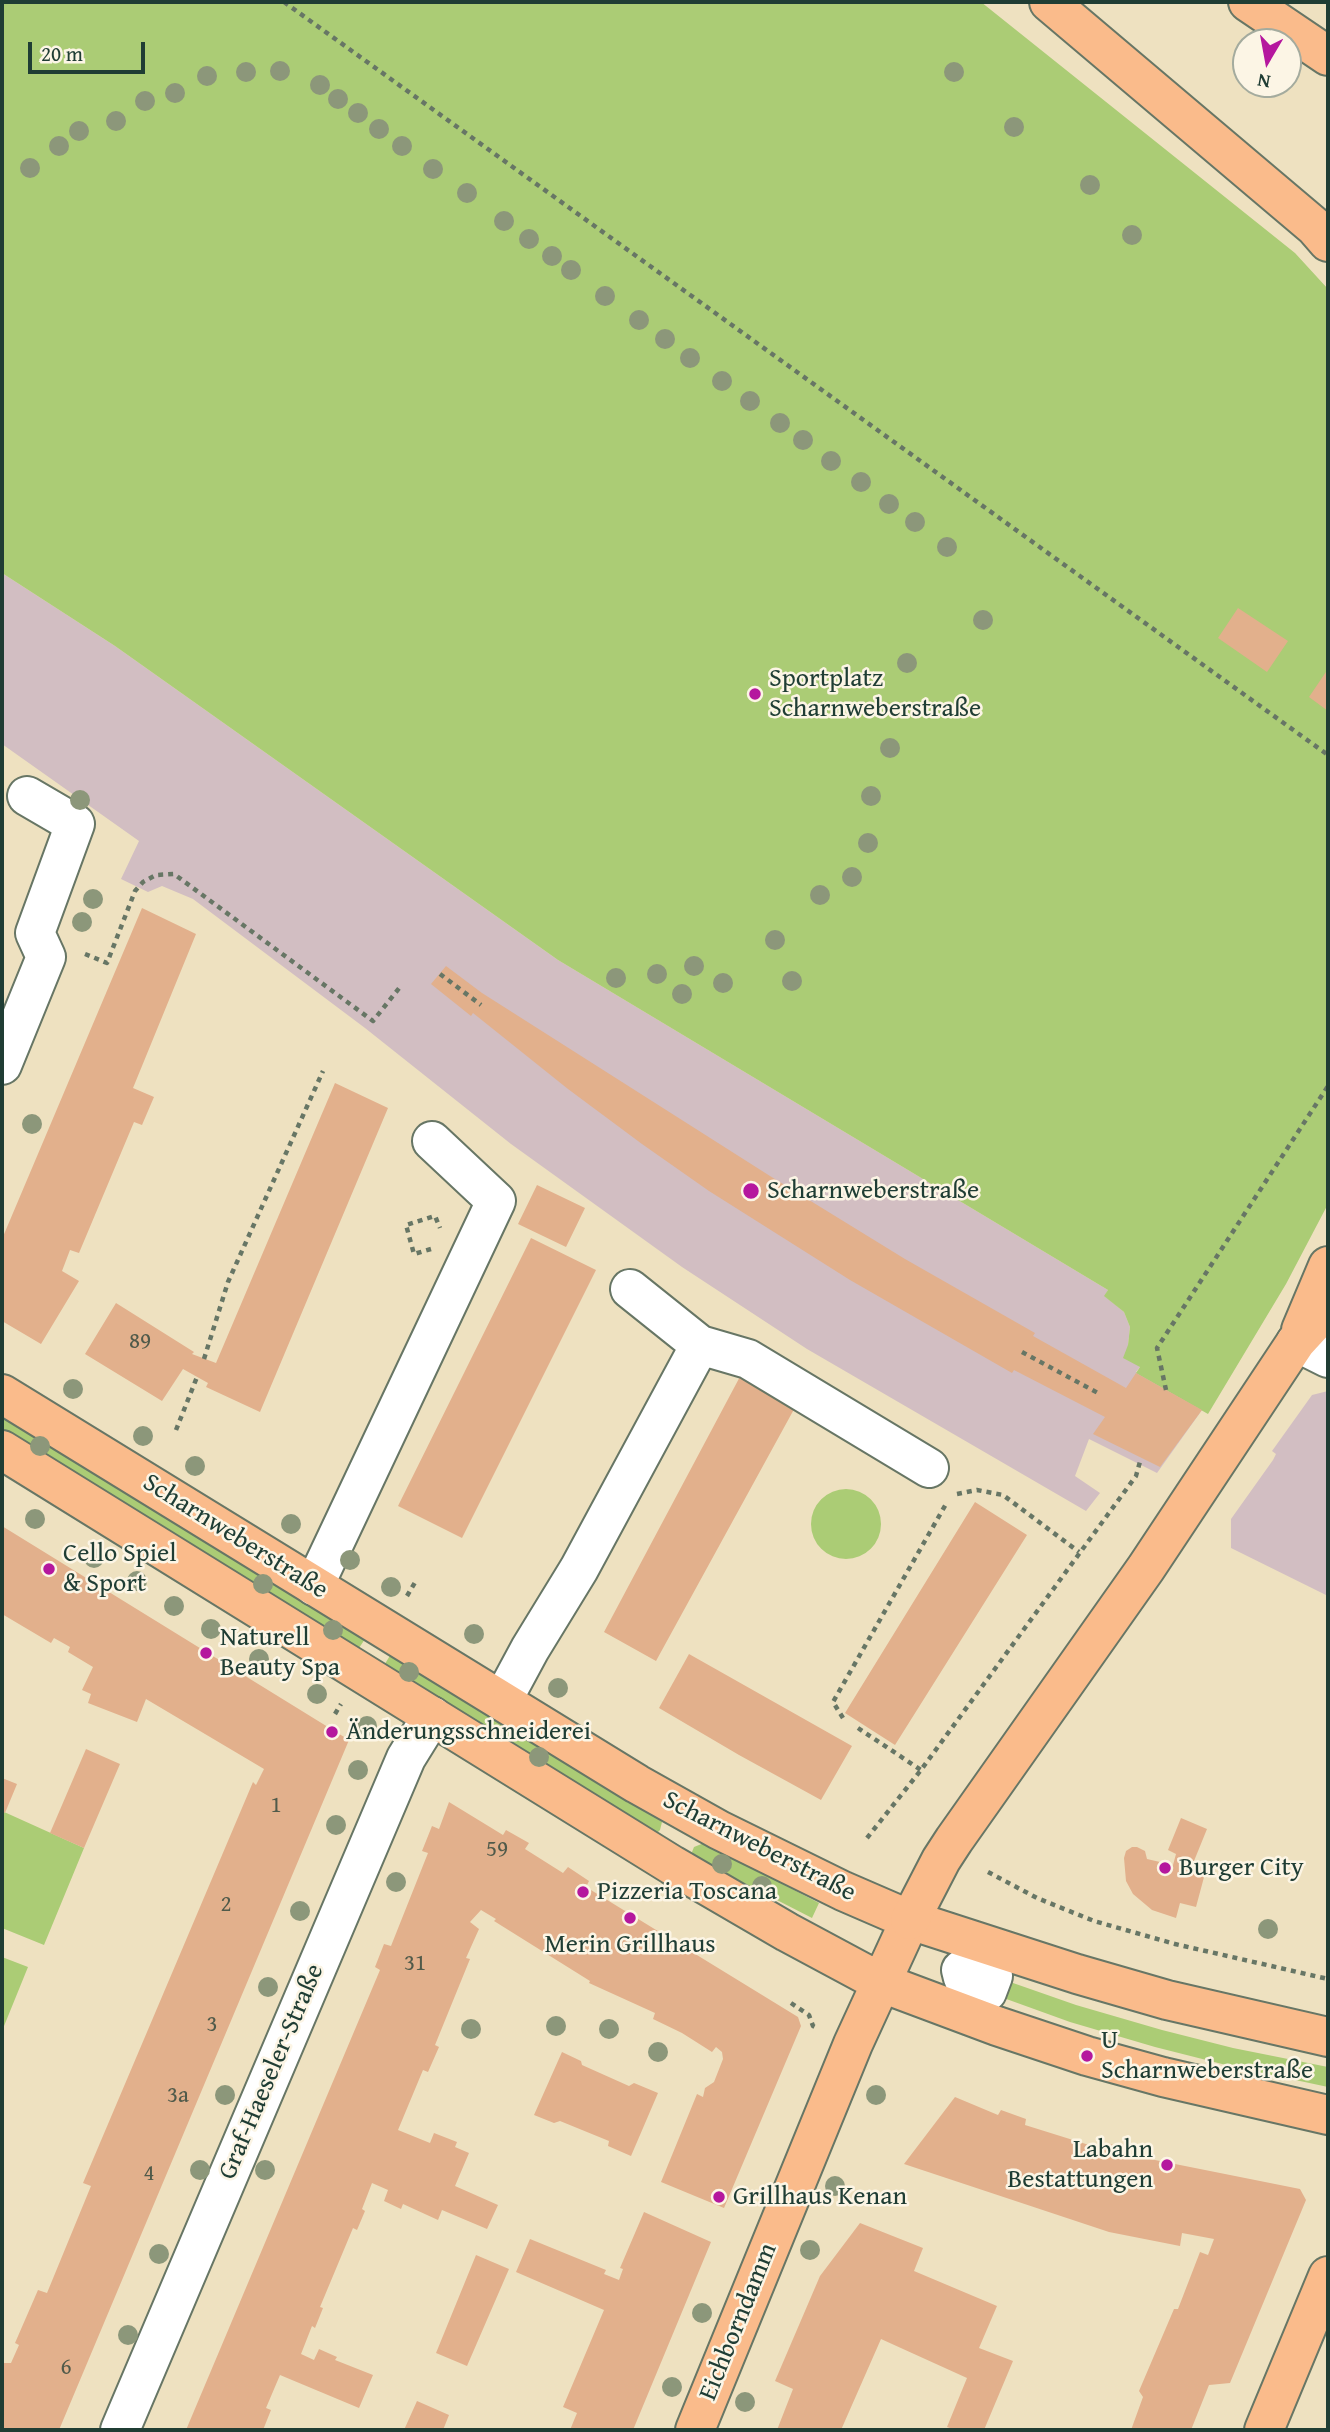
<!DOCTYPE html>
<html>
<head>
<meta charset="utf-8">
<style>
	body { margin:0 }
	#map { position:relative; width:1330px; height:2432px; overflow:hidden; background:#eee1c0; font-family:"Gentium Book Plus",serif }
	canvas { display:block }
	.frame { position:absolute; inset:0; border:4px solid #1f3d34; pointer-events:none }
	.north { position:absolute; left:1232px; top:28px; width:70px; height:70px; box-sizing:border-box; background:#fcf5e5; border:2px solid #a4ab9e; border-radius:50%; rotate:190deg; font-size:19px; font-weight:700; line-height:28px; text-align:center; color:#1f3d34 }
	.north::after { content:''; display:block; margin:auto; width:24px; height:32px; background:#b5179e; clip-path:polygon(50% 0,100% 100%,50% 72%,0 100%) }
	.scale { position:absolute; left:28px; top:42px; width:117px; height:32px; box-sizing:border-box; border:4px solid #1f3d34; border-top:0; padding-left:9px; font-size:21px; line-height:24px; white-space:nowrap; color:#1f3d34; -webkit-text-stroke:5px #fcf5e5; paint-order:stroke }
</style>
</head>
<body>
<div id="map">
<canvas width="1330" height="2432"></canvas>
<div class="frame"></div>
<div class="north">N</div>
<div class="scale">20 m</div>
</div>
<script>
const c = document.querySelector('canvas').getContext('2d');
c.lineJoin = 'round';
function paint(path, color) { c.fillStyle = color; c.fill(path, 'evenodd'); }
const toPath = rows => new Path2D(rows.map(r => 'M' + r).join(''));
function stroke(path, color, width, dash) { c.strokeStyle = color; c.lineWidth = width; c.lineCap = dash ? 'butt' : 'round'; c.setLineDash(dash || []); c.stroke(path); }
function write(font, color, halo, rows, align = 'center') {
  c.font = font + ' "Gentium Book Plus",serif'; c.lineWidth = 5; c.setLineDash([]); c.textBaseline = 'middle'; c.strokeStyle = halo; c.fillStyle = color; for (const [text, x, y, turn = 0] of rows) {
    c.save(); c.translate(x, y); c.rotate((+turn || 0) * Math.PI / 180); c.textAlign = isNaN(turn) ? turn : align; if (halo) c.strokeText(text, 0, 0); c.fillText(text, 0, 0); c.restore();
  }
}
paint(toPath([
	[2,573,115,646,558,960,1108,1290,1105,1296,1124,1312,1130,1327,1128,1345,1140,1367,1136,1372,1202,1410,1157,1473,1089,1439,1075,1476,1100,1493,1086,1511,807,1349,682,1267,511,1144,365,1028,193,899,162,886,148,892,121,879,139,841,2,744],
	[1328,1391,1328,1596,1231,1548,1231,1519,1273,1460,1276,1454,1272,1451,1312,1395]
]), '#d2bec2');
paint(toPath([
	[2,2,981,2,1295,253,1328,289,1328,1204,1286,1284,1208,1414,1136,1373,1140,1367,1123,1358,1128,1345,1130,1327,1124,1312,1104,1296,1108,1290,558,960,115,646,2,573],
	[2,1415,365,1639,357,1651,2,1433],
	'811 1524a35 35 0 1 1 70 0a35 35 0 1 1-70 0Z',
	[391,1654,658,1819,662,1822,660,1830,656,1834,383,1667],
	[2,1811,84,1848,44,1945,2,1928],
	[704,1843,819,1903,812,1918,695,1858,692,1852,694,1847],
	[2,1957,28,1967,2,2031],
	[993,1976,1076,2005,1162,2030,1233,2048,1328,2067,1328,2087,1230,2066,1155,2047,1070,2022,987,1992]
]), '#abcc75');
paint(toPath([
	[1238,608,1288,641,1267,672,1218,638],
	[1328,669,1328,711,1309,697],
	[142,908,196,934,133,1088,154,1097,142,1125,134,1122,79,1253,70,1250,62,1271,79,1281,41,1344,2,1321,2,1239],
	[446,966,482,993,770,1176,905,1259,1035,1333,1033,1336,1126,1388,1136,1373,1202,1410,1160,1467,1093,1434,1105,1417,1014,1370,1012,1373,850,1280,709,1191,642,1144,568,1089,473,1013,471,1016,431,984],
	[335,1083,388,1108,260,1412,206,1387,208,1383,183,1369,162,1401,85,1354,116,1303,194,1352,192,1354,216,1363],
	[537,1185,585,1208,566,1247,518,1224],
	[531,1238,596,1270,462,1538,398,1506],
	[743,1371,798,1402,656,1661,604,1632],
	[975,1502,1027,1535,895,1745,845,1713],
	[2,1526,349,1740,59,2430,2,2430,2,2363,11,2363,19,2345,15,2343,38,2290,47,2293,91,2186,83,2183,253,1782,256,1785,264,1769,146,1699,137,1722,88,1703,91,1694,82,1690,93,1667,68,1652,70,1647,54,1638,51,1643,2,1614],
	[689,1654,852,1746,821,1800,739,1755,659,1708],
	[86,1749,120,1764,84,1848,50,1833],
	[2,1778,17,1784,5,1813,2,1811],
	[449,1802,503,1835,506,1830,529,1843,525,1849,563,1873,568,1867,589,1881,586,1887,798,2017,801,2026,724,2208,661,2182,697,2094,703,2097,705,2088,714,2082,723,2059,722,2052,716,2047,712,2052,682,2033,653,2019,655,2013,589,1983,590,1981,494,1921,496,1919,481,1910,470,1922,479,1929,466,1958,470,1959,435,2045,439,2047,428,2072,423,2070,398,2130,430,2143,434,2133,457,2142,455,2147,469,2153,455,2186,498,2205,487,2229,442,2210,438,2220,403,2204,401,2209,384,2201,388,2190,372,2183,362,2209,365,2211,357,2230,353,2228,320,2307,323,2308,315,2328,312,2326,301,2354,314,2360,319,2349,337,2357,335,2360,373,2375,359,2408,280,2375,266,2408,271,2410,263,2430,186,2430,380,1970,375,1967,384,1944,391,1946,428,1853,422,1851,432,1826,439,1829],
	[1181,1818,1207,1829,1194,1861,1207,1866,1196,1907,1180,1903,1176,1918,1152,1910,1133,1894,1126,1881,1124,1858,1126,1851,1132,1847,1137,1847,1145,1851,1147,1859,1173,1865,1176,1854,1168,1850],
	[562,2052,581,2061,582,2065,629,2086,634,2083,658,2093,631,2156,608,2146,609,2141,560,2121,554,2123,534,2115],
	[955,2097,998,2115,1001,2110,1026,2119,1025,2125,1105,2150,1107,2143,1131,2150,1130,2155,1300,2189,1306,2200,1230,2383,1209,2385,1191,2430,1131,2430,1143,2397,1139,2391,1174,2309,1178,2309,1200,2252,1208,2255,1214,2239,1182,2233,1180,2246,1109,2232,904,2164],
	[644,2212,711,2242,633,2430,570,2430,577,2413,563,2407,604,2310,516,2272,530,2239,606,2270,604,2274,619,2280,623,2269,620,2268],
	[860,2223,923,2248,914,2271,997,2306,979,2348,1013,2361,984,2430,956,2430,947,2427,967,2378,881,2339,841,2430,777,2430,793,2389,775,2381,820,2276],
	[476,2255,509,2269,467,2366,436,2353],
	[417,2401,449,2415,443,2430,404,2430]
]), '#e2b08c');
const minor = toPath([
	[2,1065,46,957,35,933,75,824,27,796],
	[1296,1342,1328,1358],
	[700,1345,748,1359,929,1468],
	[314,1586,496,1201,432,1141],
	[502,1701,530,1649,579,1569,700,1345,630,1289],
	[966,1966,993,1976,987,1992,972,1987,963,1978,961,1970,966,1966],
	[120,2430,406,1758,432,1716]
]);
const major = toPath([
	[2,1394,637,1784,719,1830,843,1891,910,1920,1077,1974,1167,2000,1328,2037],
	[2,1450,672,1865,787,1932,882,1983,997,2026,1087,2056,1163,2077,1328,2115],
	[695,2430,853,2044,910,1920],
	[1264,2430,1328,2276]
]);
const highway = toPath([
	[1049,2,1315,227,1328,242],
	[1248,2,1328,56],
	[1301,1330,1328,1266],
	[910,1920,941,1860,954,1840,1146,1568,1296,1342,1328,1307]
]);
stroke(minor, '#677665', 42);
stroke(major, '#677665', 42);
stroke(highway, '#677665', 42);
stroke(toPath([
	[284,2,1328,755],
	[85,954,107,963,135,891,143,882,156,875,174,874,373,1021,400,987],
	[440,974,481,1005],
	[431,1249,414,1254,406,1225,435,1216,440,1228],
	[1022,1352,1098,1393],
	[204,1359,228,1282,323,1071],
	[1166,1390,1157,1348,1328,1086],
	[176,1430,197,1377],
	[957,1494,977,1490,1003,1495,1079,1552],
	[407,1596,417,1579],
	[335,1714,341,1704],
	[843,1718,833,1702,946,1504],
	[858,1728,921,1770],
	[867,1838,921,1770,1136,1476,1141,1458],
	[988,1872,1037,1898,1094,1921,1175,1944,1328,1979],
	[791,2003,809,2015,813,2026,817,2028]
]), '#677665', 4.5, [5, 5]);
stroke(minor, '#fff', 38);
stroke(major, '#fabb8b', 38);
stroke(highway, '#fabb8b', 38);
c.fillStyle = '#8c977a';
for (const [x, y] of [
	[280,71],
	[246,72],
	[954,72],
	[207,76],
	[320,85],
	[175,93],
	[338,99],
	[145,101],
	[358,113],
	[116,121],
	[1014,127],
	[379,129],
	[79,131],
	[59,146],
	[402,146],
	[30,168],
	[433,169],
	[1090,185],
	[467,193],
	[504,221],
	[1132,235],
	[529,239],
	[552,256],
	[571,270],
	[605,296],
	[639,320],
	[665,339],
	[690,358],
	[722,381],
	[750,401],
	[780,423],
	[803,440],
	[831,461],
	[861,482],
	[889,504],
	[915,522],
	[947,547],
	[983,620],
	[907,663],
	[890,748],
	[871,796],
	[80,800],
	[868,843],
	[852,877],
	[820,895],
	[93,899],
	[82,922],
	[775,940],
	[694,966],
	[657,974],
	[616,978],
	[792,981],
	[723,983],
	[682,994],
	[32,1124],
	[73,1389],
	[143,1436],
	[40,1446],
	[195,1466],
	[35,1519],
	[291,1524],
	[94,1558],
	[350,1560],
	[137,1581],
	[263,1584],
	[391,1587],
	[174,1606],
	[211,1629],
	[333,1630],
	[474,1634],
	[259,1659],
	[409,1672],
	[558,1688],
	[317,1694],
	[367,1726],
	[539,1757],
	[358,1770],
	[336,1825],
	[722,1864],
	[396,1882],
	[762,1886],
	[300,1911],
	[1268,1929],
	[268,1987],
	[556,2026],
	[471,2029],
	[609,2029],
	[658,2052],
	[225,2095],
	[876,2095],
	[200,2170],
	[265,2170],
	[835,2186],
	[810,2250],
	[159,2254],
	[702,2313],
	[128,2335],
	[672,2387],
	[745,2402]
]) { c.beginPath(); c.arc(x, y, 10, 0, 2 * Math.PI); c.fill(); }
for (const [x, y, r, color] of [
	[755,694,7,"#b5179e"],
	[751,1191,9,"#b5179e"],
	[49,1569,7,"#b5179e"],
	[206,1653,7,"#b5179e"],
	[332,1732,7,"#b5179e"],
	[1165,1868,7,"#b5179e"],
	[583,1892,7,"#b5179e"],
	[630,1918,7,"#b5179e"],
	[1087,2056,7,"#b5179e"],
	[1167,2165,7,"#b5179e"],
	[719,2197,7,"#b5179e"]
]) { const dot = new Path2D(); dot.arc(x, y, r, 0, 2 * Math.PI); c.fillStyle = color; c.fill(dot); stroke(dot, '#fcf5e5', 2.5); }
write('23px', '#505a4a', null, [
	["89",140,1342],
	["1",276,1806],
	["59",497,1850],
	["2",226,1905],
	["31",415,1964],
	["3",212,2025],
	["3a",178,2096],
	["4",149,2174],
	["6",66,2368]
]);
write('26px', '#1f3d34', '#fcf5e5', [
	["Sportplatz",769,679],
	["Scharnweberstraße",769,709],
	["Scharnweberstraße",767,1191],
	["Cello Spiel",63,1554],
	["& Sport",63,1584],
	["Naturell",220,1638],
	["Beauty Spa",220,1668],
	["Änderungsschneiderei",346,1732],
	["Burger City",1179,1868],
	["Pizzeria Toscana",597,1892],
	["Merin Grillhaus",630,1945,"center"],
	["U",1101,2041],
	["Scharnweberstraße",1101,2071],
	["Labahn",1153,2150,"right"],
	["Bestattungen",1153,2180,"right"],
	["Grillhaus Kenan",733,2197]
], 'left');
write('26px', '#1f3d34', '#fcf5e5', [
	["Scharnweberstraße",235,1537,32],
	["Scharnweberstraße",759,1847,27],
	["Graf-Haeseler-Straße",272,2072,-67],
	["Eichborndamm",739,2322,-68]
]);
</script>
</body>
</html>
